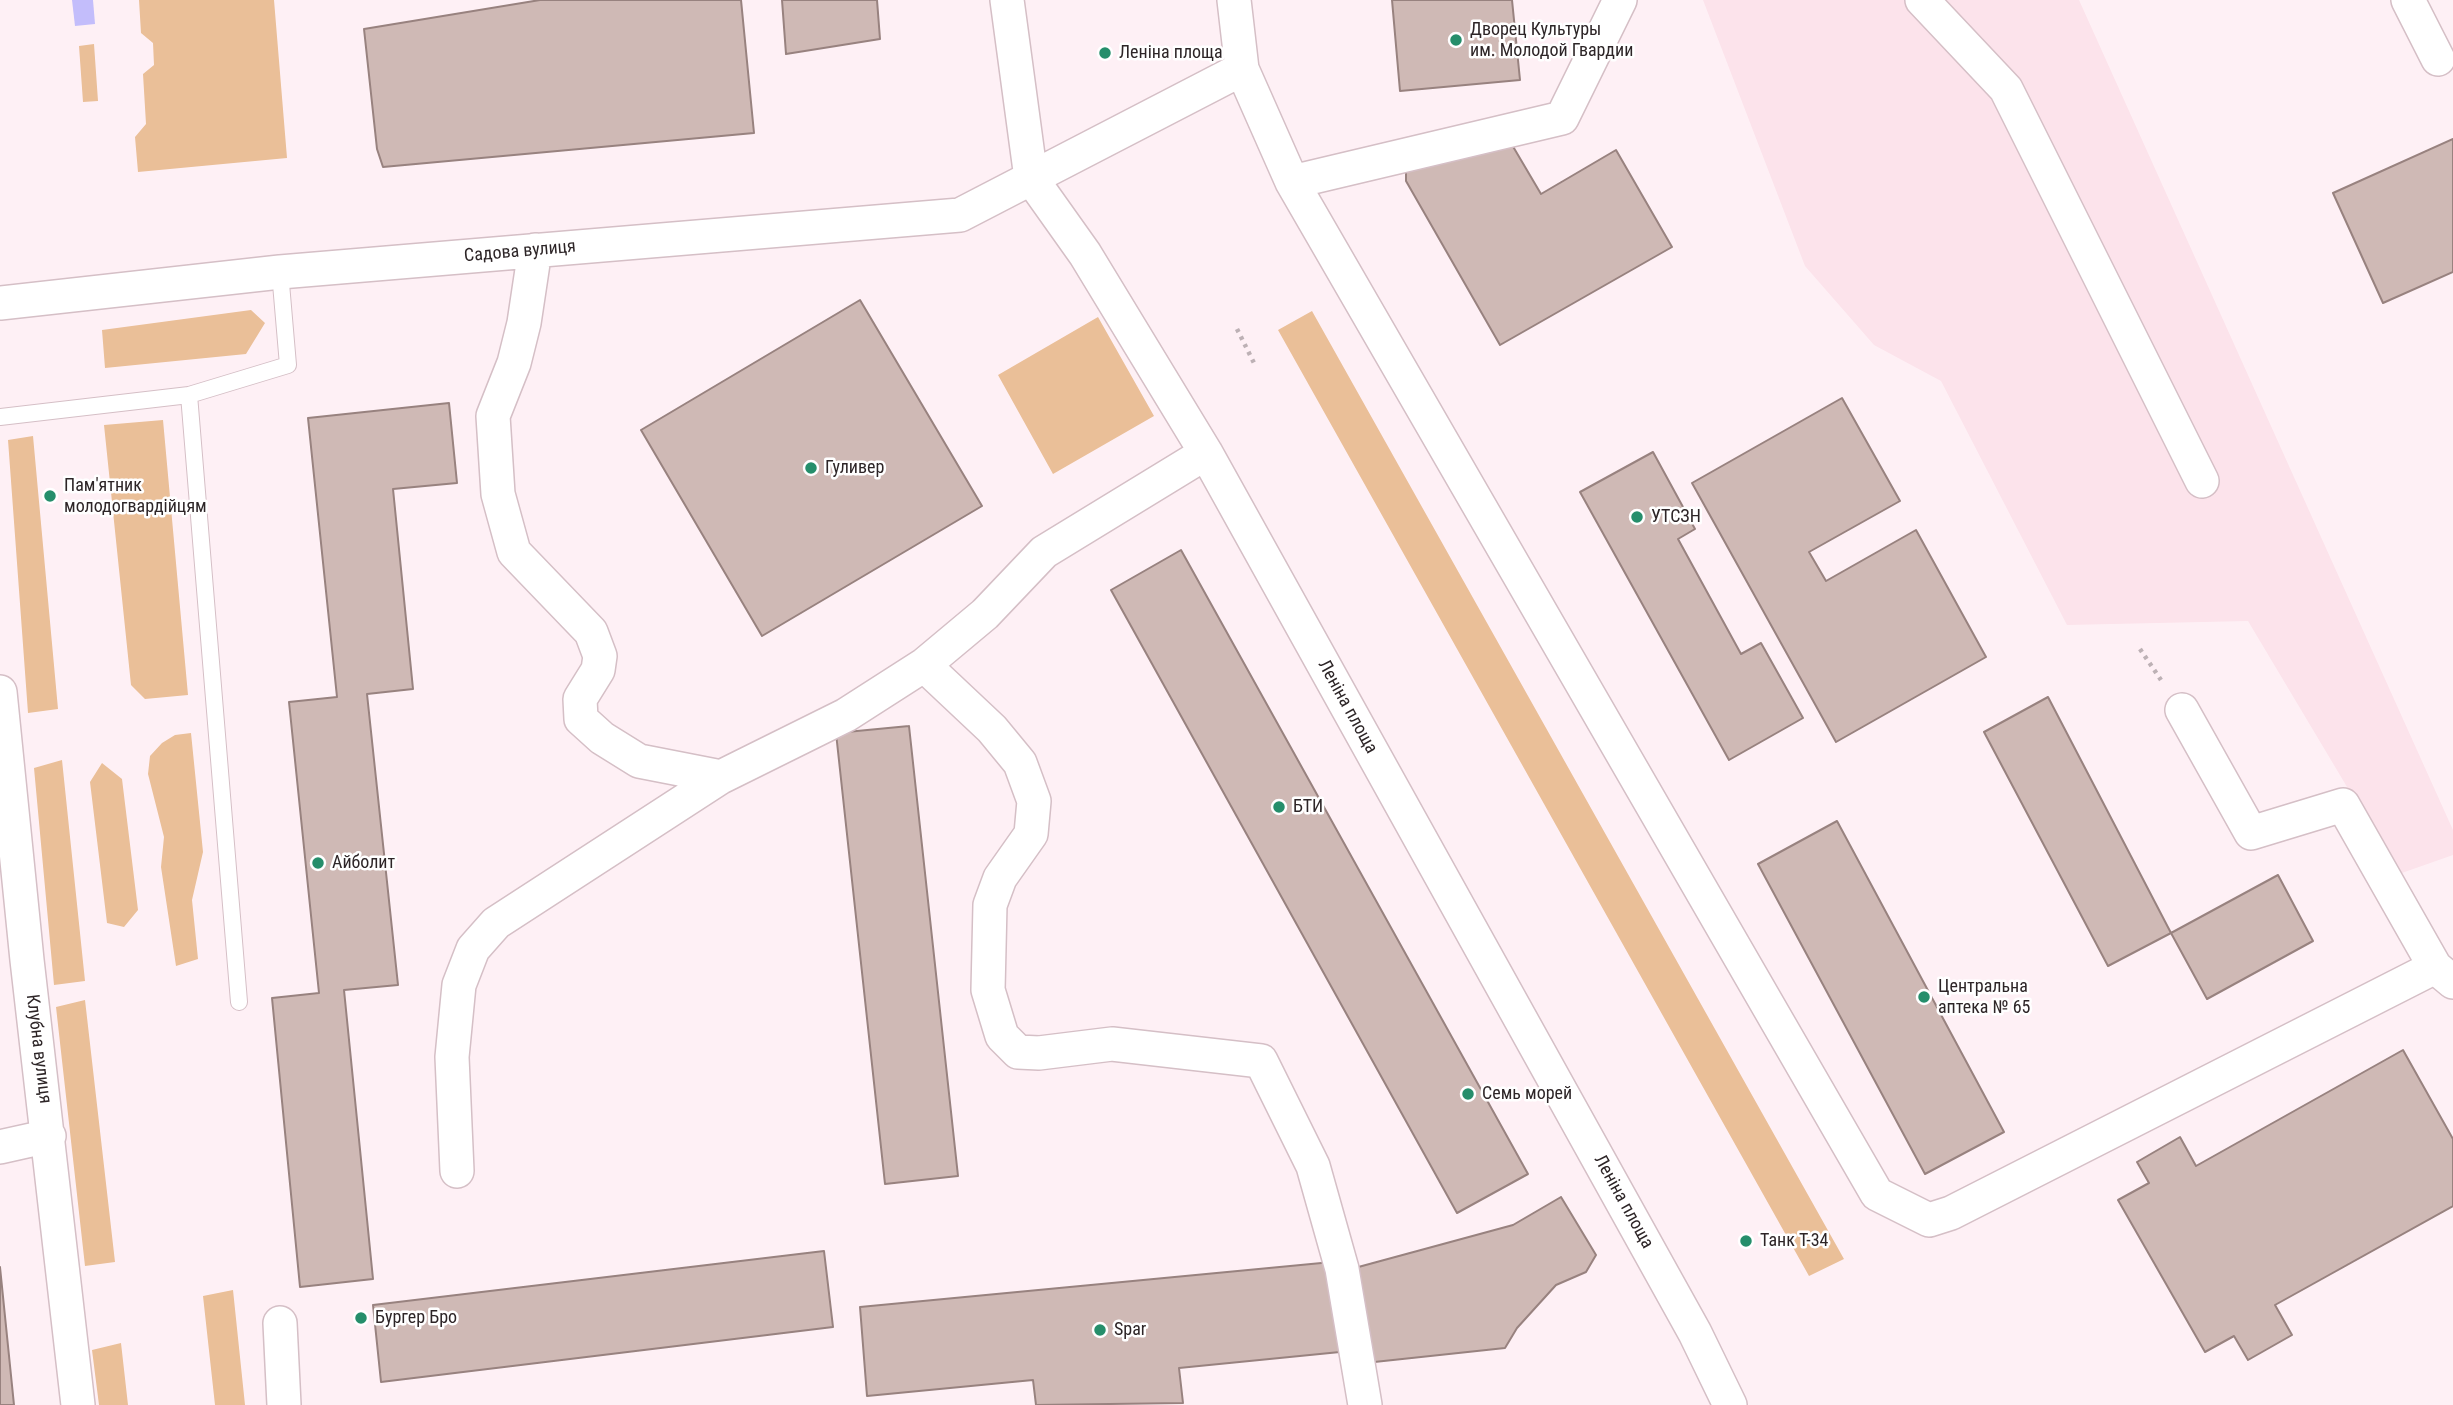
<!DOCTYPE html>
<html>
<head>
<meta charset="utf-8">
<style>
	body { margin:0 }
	canvas { display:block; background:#fef0f5 }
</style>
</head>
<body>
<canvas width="2453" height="1405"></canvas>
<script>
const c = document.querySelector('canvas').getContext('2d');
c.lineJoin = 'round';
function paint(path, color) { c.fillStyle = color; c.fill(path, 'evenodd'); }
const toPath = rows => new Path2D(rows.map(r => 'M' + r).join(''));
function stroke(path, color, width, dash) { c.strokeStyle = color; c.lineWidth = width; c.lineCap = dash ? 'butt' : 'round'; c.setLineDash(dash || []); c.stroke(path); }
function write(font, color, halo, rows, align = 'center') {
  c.font = font + ' "Roboto Condensed",sans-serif'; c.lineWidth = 5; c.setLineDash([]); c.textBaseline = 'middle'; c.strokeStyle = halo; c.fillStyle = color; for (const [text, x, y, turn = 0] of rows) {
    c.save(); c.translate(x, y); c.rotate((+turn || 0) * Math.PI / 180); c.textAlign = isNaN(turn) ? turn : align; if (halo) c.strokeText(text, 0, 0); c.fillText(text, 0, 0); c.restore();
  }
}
paint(toPath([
	[1703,0,2079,0,2453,830,2453,855,2399,874,2248,621,2067,625,1941,381,1874,345,1805,266]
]), '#fce3eb');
paint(toPath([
	[139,0,274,0,287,158,138,172,135,137,146,124,143,74,154,65,153,43,141,33],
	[94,44,98,101,83,102,79,46],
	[251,310,265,323,246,354,105,368,102,330],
	[1312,311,1844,1259,1809,1276,1278,330],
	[1098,317,1154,416,1053,474,998,375],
	[163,420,188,695,145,699,131,685,104,425],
	[33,436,58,709,28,713,8,440],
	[191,733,203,852,192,900,198,959,176,966,161,867,164,837,148,774,150,756,162,743,175,735],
	[62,760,85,981,54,985,34,768],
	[102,763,122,779,138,910,124,927,107,923,90,782],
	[85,1000,115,1262,85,1266,56,1007],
	[233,1290,245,1405,215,1405,203,1296],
	[121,1343,128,1405,99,1405,92,1350]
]), '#eabf98');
paint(toPath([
	[72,0,93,0,95,24,75,26]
]), '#c3bdfb');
const building = toPath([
	[540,0,741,0,754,133,383,167,377,149,364,29,540,0],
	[782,0,877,0,880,39,786,54,782,0],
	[1392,0,1512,0,1520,80,1400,91,1392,0],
	[1508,138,1541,194,1616,150,1672,247,1500,345,1406,181,1406,168,1508,138],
	[2453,139,2453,272,2383,303,2333,193,2453,139],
	[860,300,982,506,762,636,641,430,860,300],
	[1842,398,1900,501,1809,552,1826,581,1916,530,1986,657,1836,742,1692,483,1842,398],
	[449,403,457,483,393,489,413,689,367,694,398,985,344,990,373,1279,300,1287,272,998,319,993,289,702,337,697,308,418,449,403],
	[1653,452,1695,529,1678,539,1741,654,1761,643,1803,718,1729,760,1580,492,1653,452],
	[1181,550,1528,1174,1457,1213,1111,590,1181,550],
	[2048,697,2171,933,2108,966,1984,732,2048,697],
	[909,726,958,1176,885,1184,836,733,909,726],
	[1837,821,2004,1132,1925,1174,1758,864,1837,821],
	[2278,875,2313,941,2207,999,2171,933,2278,875],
	[2403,1050,2453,1139,2453,1206,2275,1305,2292,1335,2248,1360,2234,1336,2205,1352,2118,1200,2149,1183,2137,1162,2180,1137,2196,1166,2403,1050],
	[1561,1197,1596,1255,1586,1272,1556,1285,1517,1328,1505,1348,1365,1363,1351,1269,1513,1225,1561,1197],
	[824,1251,833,1327,381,1382,373,1305,824,1251],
	[1332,1262,1340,1352,1179,1368,1183,1403,1036,1405,1033,1380,867,1396,860,1307,1332,1262],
	[0,1267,14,1405,0,1405,0,1267]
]);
paint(building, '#cfb9b5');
stroke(building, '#98827f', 2);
const service = toPath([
	[189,395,239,1002],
	[0,417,189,395,288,365,280,272]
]);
const minor = toPath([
	[1007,0,1031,178,1085,254,1206,453,1695,1333,1730,1405],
	[1234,0,1242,69,1292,182,1877,1194,1929,1220,1951,1213,2435,967],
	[1922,0,2006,89,2202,481],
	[2408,0,2438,59],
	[1292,182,1562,118,1620,0],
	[535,250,524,323,514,363,493,416,498,494,514,552,591,632,600,656,598,670,580,699,581,719,602,738,639,761,721,777,846,715,924,665],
	[0,303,280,272,960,215,1242,69],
	[1206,453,1044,552,985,614,924,665,992,729,1020,763,1034,801,1031,834,1000,878,990,905,988,990,1002,1036,1018,1052,1039,1053,1112,1044,1261,1061,1313,1166,1342,1269,1365,1405],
	[0,692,27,960,78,1405],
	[2182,710,2251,833,2343,805,2435,967,2453,982],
	[0,1147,49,1136],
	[457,1171,452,1057,459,985,473,949,496,923,721,777],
	[280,1323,284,1405]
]);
stroke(service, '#d5bfc6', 18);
stroke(minor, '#d5bfc6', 36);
stroke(toPath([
	[1237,329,1254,363],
	[2140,649,2161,680]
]), '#bdb1b5', 4.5, [3.5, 5]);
stroke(service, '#fff', 16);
stroke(minor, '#fff', 33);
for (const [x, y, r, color] of [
	[1456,40,7,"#258e6b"],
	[1105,53,7,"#258e6b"],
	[811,468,7,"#258e6b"],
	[50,496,7,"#258e6b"],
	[1637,517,7,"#258e6b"],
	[1279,807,7,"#258e6b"],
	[318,863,7,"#258e6b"],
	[1924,997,7,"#258e6b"],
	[1468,1094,7,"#258e6b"],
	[1746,1241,7,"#258e6b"],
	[361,1318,7,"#258e6b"],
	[1100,1330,7,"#258e6b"]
]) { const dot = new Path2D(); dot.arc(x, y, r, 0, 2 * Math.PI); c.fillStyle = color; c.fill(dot); stroke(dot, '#fff', 2.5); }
write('18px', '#2d2527', '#fff', [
	["Дворец Культуры",1470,30],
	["им. Молодой Гвардии",1470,51],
	["Леніна площа",1119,53],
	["Гуливер",825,468],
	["Пам'ятник",64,486],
	["молодогвардійцям",64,507],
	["УТСЗН",1651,517],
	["БТИ",1293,807],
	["Айболит",332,863],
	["Центральна",1938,987],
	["аптека № 65",1938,1008],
	["Семь морей",1482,1094],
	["Танк Т-34",1760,1241],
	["Бургер Бро",375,1318],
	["Spar",1114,1330]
], 'left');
write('18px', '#2d2527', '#fff', [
	["Садова вулиця",520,252,-5],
	["Леніна площа",1347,707,61],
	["Клубна вулиця",38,1049,83],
	["Леніна площа",1623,1202,61]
]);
</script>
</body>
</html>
